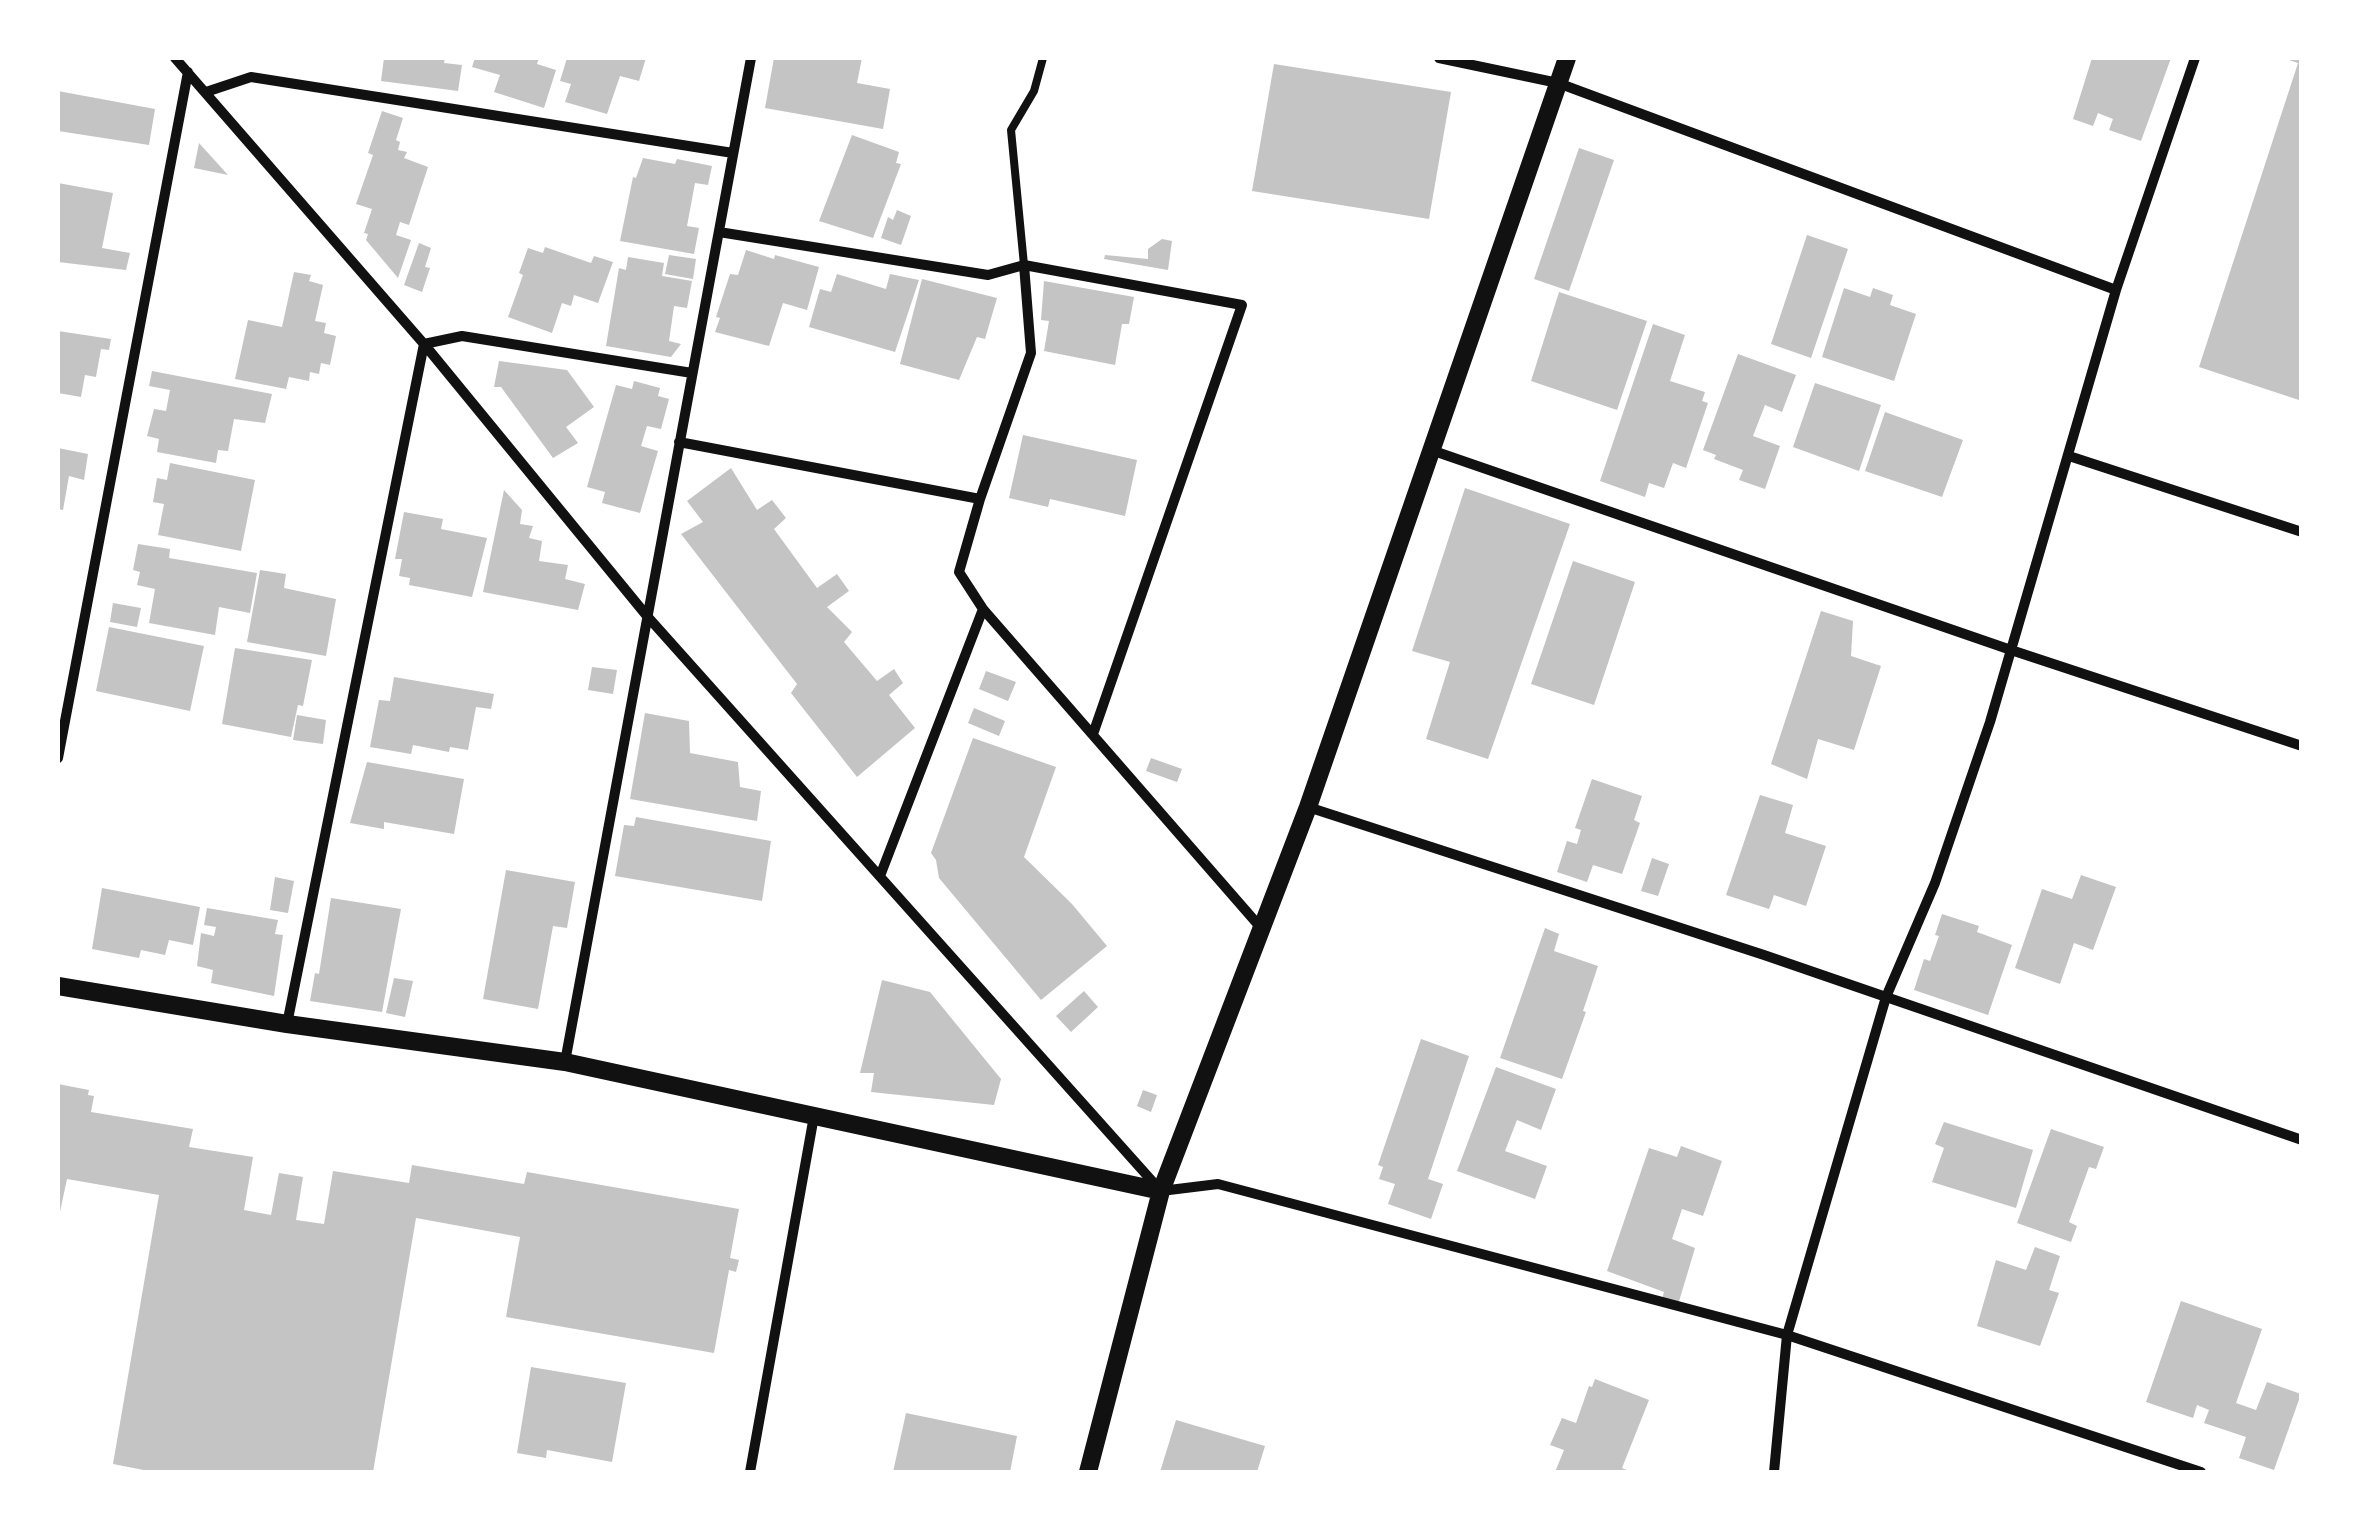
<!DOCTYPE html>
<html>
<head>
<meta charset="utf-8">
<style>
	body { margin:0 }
	#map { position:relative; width:2359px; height:1530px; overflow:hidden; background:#fff; font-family:Manrope,sans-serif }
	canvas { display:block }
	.frame { position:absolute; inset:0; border:60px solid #fff; pointer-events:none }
</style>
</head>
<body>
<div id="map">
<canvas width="2359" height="1530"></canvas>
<div class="frame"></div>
</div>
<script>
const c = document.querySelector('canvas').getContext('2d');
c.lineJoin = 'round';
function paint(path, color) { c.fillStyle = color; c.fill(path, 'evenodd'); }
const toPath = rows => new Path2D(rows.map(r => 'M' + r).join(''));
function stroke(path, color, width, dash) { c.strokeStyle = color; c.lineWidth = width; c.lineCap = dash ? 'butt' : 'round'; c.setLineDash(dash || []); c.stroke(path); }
paint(toPath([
	[384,58,445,58,444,63,462,65,458,91,381,81],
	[475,58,539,58,537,64,556,70,544,108,494,92,500,75,472,67],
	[567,58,646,58,639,81,620,76,607,114,565,102,571,84,560,81],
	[774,58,862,58,857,83,890,89,883,129,765,108],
	[2092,58,2171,58,2141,141,2109,130,2113,119,2098,113,2093,126,2073,119],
	[2283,58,2302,58,2302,401,2199,367,2298,63],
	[1274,64,1451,92,1429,219,1252,191],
	[58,91,155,109,149,145,58,131],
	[382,111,403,118,396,140,400,142,398,150,407,152,404,158,428,167,409,225,400,222,396,235,411,240,398,278,366,240,368,234,364,233,372,209,356,204,373,155,368,153],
	[852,135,899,152,896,163,901,164,873,238,819,221],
	[199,143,228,175,194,168],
	[1579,148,1614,160,1569,291,1534,279],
	[643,158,675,164,677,159,712,166,708,185,695,183,687,226,699,228,694,254,620,241,633,177,636,178],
	[58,183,113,193,102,248,130,253,126,270,58,262],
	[897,210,911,216,901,245,881,238,888,217,893,220],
	[1807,235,1848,249,1811,358,1771,344],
	[1162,239,1172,241,1168,270,1104,259,1105,255,1148,259,1148,249],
	[419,243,431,248,425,267,430,268,422,292,404,285],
	[545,247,591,263,594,256,613,262,598,303,574,295,571,306,562,303,552,333,508,317,523,275,519,273,528,248,543,253],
	[746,250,774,259,775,255,819,267,807,310,783,303,769,346,715,332,720,318,716,317,730,274,738,275],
	[669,255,696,259,693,279,665,274],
	[628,257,664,263,662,276,692,281,687,308,674,306,669,341,681,344,671,357,606,346,619,268,626,270],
	[294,272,311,275,309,281,323,285,315,321,326,323,324,333,336,336,330,365,321,363,319,374,310,372,309,381,289,377,286,389,235,379,248,320,282,327],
	[837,274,886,289,890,274,919,280,895,352,809,327,820,289,831,292],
	[922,279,997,298,985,339,977,337,959,380,900,364],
	[1044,281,1134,297,1129,324,1122,324,1115,365,1044,351,1049,321,1041,320],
	[1844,288,1870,297,1873,288,1893,295,1890,305,1916,314,1894,381,1822,357],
	[1559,292,1647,321,1617,410,1531,381],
	[1653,324,1685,335,1670,381,1705,392,1702,401,1708,403,1686,468,1673,463,1664,488,1649,483,1645,497,1600,481],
	[58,331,111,339,109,350,101,349,96,377,85,375,81,397,58,393],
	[1738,354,1796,375,1782,412,1765,405,1753,436,1780,446,1765,489,1739,480,1743,470,1714,459,1716,455,1703,450],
	[499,361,567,370,594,407,566,427,578,443,553,458,501,387,494,387],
	[152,371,272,394,265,423,234,419,228,451,218,450,216,463,157,452,159,439,147,436,154,409,166,411,170,390,149,386],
	[634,381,660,388,658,396,669,399,661,429,647,426,641,446,658,451,640,513,602,503,605,492,587,487,616,385,632,389],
	[1815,383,1881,405,1859,471,1793,447],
	[1885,412,1963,440,1942,497,1865,471],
	[1023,435,1137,460,1125,516,1050,499,1048,507,1009,498],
	[58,448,88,454,84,480,69,476,63,510,58,509],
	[170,463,255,480,241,551,158,535,164,504,153,502,157,478,167,480],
	[731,468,757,510,772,500,786,518,774,529,817,588,837,574,849,591,827,607,852,632,844,642,877,681,894,669,903,683,889,695,915,728,857,777,791,693,797,684,681,534,703,522,687,501],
	[1465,488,1570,524,1488,759,1426,739,1450,662,1412,651],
	[504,490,522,510,520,524,533,526,529,538,542,541,539,561,568,565,565,579,585,584,578,610,483,592],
	[404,512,443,519,441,529,487,538,472,597,409,585,410,578,399,576,402,559,395,559],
	[138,544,170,549,169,558,257,573,250,613,219,607,215,635,149,623,155,589,137,585,140,572,133,570],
	[1573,561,1635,582,1594,705,1531,684],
	[260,570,286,574,284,588,336,599,326,656,247,642],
	[113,603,141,608,137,627,110,622],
	[1821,611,1853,621,1851,656,1881,666,1854,750,1818,739,1807,779,1771,764],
	[109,627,204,646,190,711,96,691],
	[235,648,312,660,303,706,298,705,291,737,222,724],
	[592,667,617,670,613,694,588,690],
	[986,671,1016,682,1008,701,979,689],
	[394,677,494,694,491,709,476,707,468,750,450,747,449,752,413,745,411,754,370,747,379,700,390,701],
	[974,708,1005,721,999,736,968,723],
	[645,713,689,721,690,753,738,762,740,787,761,791,757,821,630,799],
	[297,715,326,720,323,744,293,740],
	[973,738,1056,767,1024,857,1072,904,1107,946,1041,1000,939,878,936,860,931,853],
	[1151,758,1182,769,1177,782,1146,771],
	[367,762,464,779,454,834,384,822,384,829,350,823],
	[1592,779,1642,796,1634,820,1640,823,1622,874,1593,865,1587,882,1557,872,1567,841,1577,844,1581,830,1575,828],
	[1760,795,1793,805,1785,833,1826,846,1806,906,1774,895,1769,909,1726,895],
	[636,817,771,841,762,901,615,876,624,825,634,826],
	[1652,858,1669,864,1658,896,1641,891],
	[506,870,575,882,567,928,553,926,538,1009,483,999],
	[2081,875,2116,887,2093,950,2074,943,2060,984,2015,968,2042,889,2072,899],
	[275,877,294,881,288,913,270,910],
	[102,888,200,907,193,945,169,940,165,955,141,950,139,958,92,949],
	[331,898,401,909,382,1012,310,1001,315,973,319,974],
	[207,908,278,920,275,934,283,935,274,996,211,983,213,970,197,966,201,933,214,936,216,927,204,925],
	[1942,914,1979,926,1977,932,2012,945,1988,1015,1914,990,1924,959,1930,961,1939,936,1935,935],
	[1545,928,1559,934,1554,951,1598,966,1583,1011,1586,1012,1562,1079,1500,1058],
	[394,978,413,981,405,1017,386,1013],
	[882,980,930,992,1001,1079,994,1105,871,1092,874,1073,860,1073],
	[1084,991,1098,1007,1071,1032,1056,1016],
	[1421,1039,1469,1056,1428,1179,1443,1184,1431,1219,1388,1204,1395,1184,1379,1179,1383,1167,1378,1165],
	[1496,1067,1556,1089,1541,1130,1517,1120,1505,1151,1547,1166,1535,1199,1457,1171],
	[58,1084,89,1090,88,1095,94,1096,91,1112,193,1129,189,1147,253,1157,244,1210,271,1215,279,1173,303,1177,296,1220,324,1224,333,1171,409,1183,412,1165,524,1184,527,1172,739,1209,730,1258,739,1260,736,1272,729,1270,714,1353,506,1317,520,1237,416,1218,373,1472,154,1472,113,1464,159,1195,67,1179,58,1221],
	[1143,1090,1157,1095,1151,1112,1137,1106],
	[1944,1122,2033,1150,2016,1208,1932,1182,1944,1148,1935,1144],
	[2051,1129,2104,1147,2096,1169,2089,1167,2069,1222,2077,1226,2071,1242,2017,1223],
	[1681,1146,1722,1161,1703,1216,1682,1209,1672,1239,1695,1248,1677,1308,1661,1303,1664,1292,1607,1271,1649,1148,1677,1157],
	[2035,1247,2060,1256,2049,1290,2059,1293,2040,1346,1977,1326,1996,1260,2026,1270],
	[2181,1301,2262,1329,2236,1403,2256,1410,2267,1382,2301,1394,2274,1470,2239,1458,2246,1437,2204,1423,2209,1410,2197,1405,2193,1418,2146,1402],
	[531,1367,626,1383,612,1462,547,1450,546,1458,517,1453],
	[1595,1379,1649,1400,1622,1468,1631,1472,1555,1472,1564,1450,1550,1445,1562,1418,1576,1423,1589,1386,1592,1387],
	[906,1413,1017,1436,1010,1472,893,1472],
	[1176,1420,1265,1446,1257,1472,1160,1472]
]), '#c4c4c4');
stroke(toPath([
	[1024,265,1011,130,1034,91,1043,58]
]), '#111', 8);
stroke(toPath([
	[175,58,424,344,647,616,1161,1191,1218,1184,1787,1335,2201,1472],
	[1439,58,1558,83,2116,290],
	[206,92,251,77,733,153],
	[719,232,988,275,1024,265,1242,305,1093,734],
	[679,442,980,499,959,572,983,609],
	[1431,450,2011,650,2302,746],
	[2069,456,2302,532],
	[980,499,1031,353,1024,265],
	[58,758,188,72],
	[1308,807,1764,955,2302,1140],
	[880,876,983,609,1261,928],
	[287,1024,424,344,462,336,692,373],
	[565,1062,751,58],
	[750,1472,814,1116],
	[1774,1472,1787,1335,1886,997,1935,883,1990,722,2116,290,2195,58]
]), '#111', 10);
stroke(toPath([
	[58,986,287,1024,565,1062,1161,1191],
	[1088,1472,1161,1191,1308,807,1567,58]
]), '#111', 18);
</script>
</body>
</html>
